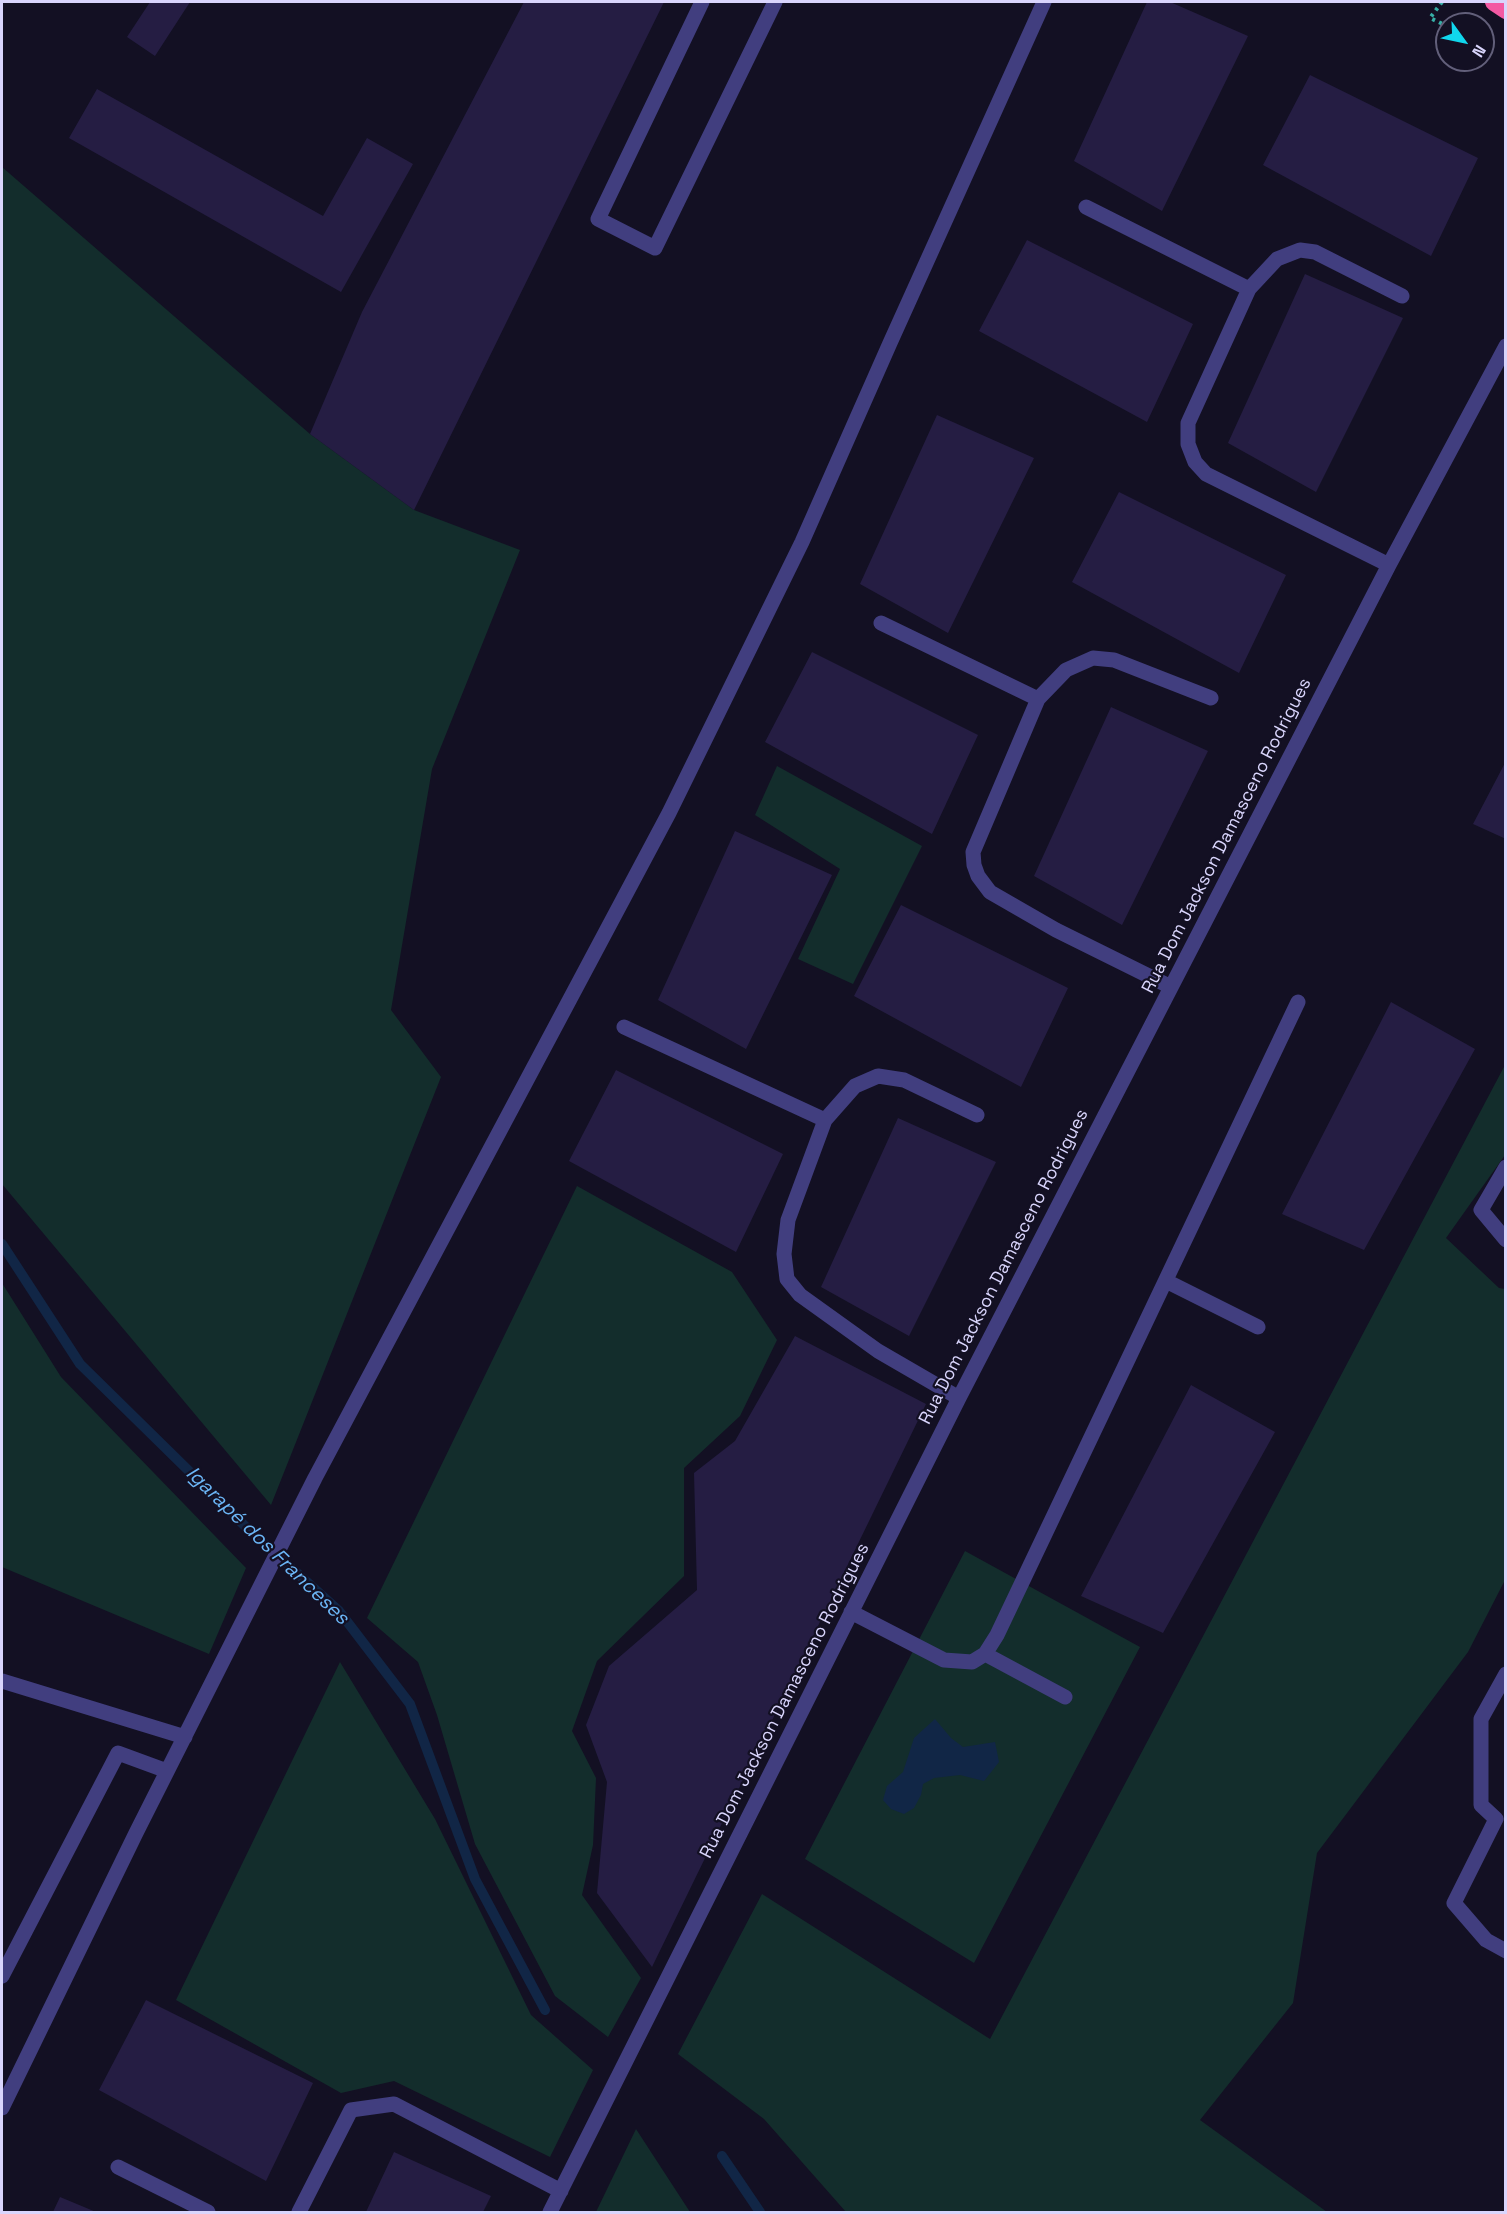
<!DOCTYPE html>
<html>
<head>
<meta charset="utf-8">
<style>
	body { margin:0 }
	#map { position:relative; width:1507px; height:2214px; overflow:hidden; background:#131023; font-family:"Space Grotesk",sans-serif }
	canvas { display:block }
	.frame { position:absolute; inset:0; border:3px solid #d9d5fc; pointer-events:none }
	.north { position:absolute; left:1435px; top:12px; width:60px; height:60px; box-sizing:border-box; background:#131023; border:2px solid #625f7a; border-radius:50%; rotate:123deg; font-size:16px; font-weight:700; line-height:24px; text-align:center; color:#d9d5fc }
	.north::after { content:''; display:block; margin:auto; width:21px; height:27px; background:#11d7ed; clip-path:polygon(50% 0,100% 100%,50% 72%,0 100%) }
</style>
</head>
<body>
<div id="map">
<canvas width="1507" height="2214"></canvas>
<div class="frame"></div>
<div class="north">N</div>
</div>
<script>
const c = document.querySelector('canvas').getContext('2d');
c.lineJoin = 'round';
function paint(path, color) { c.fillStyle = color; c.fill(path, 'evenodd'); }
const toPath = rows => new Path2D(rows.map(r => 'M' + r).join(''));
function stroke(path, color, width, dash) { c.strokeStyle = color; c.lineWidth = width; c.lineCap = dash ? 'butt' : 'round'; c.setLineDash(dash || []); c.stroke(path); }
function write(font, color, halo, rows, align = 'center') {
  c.font = font + ' "Space Grotesk",sans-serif'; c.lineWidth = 4.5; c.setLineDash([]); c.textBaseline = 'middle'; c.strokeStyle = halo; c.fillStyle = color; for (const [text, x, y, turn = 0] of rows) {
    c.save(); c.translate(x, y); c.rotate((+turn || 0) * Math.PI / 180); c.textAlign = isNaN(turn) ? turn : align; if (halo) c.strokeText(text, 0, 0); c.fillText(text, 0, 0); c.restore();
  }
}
paint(toPath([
	[2,167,310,434,414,510,520,550,432,769,391,1010,441,1077,271,1505,2,1184],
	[777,766,922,846,853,984,798,959,840,869,755,815],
	[1505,1065,1505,1155,1446,1238,1499,1288,1505,1289,1505,1580,1468,1652,1317,1853,1293,2003,1200,2120,1327,2212,846,2212,764,2119,678,2054,762,1894,990,2039],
	[577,1186,732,1272,777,1340,740,1416,684,1468,684,1576,597,1661,572,1731,596,1778,593,1845,582,1895,641,1978,608,2037,555,1996,475,1844,437,1715,418,1662,367,1618],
	[2,1283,61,1377,246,1568,209,1654,2,1567],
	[965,1551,1140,1647,974,1963,805,1859],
	[340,1662,435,1819,531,2015,593,2070,550,2157,394,2081,341,2093,176,2000],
	[636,2129,690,2212,596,2212]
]), '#132d2c');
paint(toPath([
	[935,1719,951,1738,963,1747,995,1742,999,1762,984,1781,960,1775,934,1778,923,1784,921,1795,914,1808,904,1814,891,1809,883,1800,887,1786,903,1772,914,1738]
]), '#112646');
stroke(toPath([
	[2,1244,80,1364,246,1527,339,1611,410,1704,475,1879,545,2010],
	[722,2156,760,2212]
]), '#112646', 10);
paint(toPath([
	[150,2,190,2,155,56,127,37],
	[524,2,664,2,414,510,310,434,362,312],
	[1147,2,1170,2,1248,36,1162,211,1074,161],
	[1310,75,1478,158,1431,256,1263,165],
	[97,89,323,216,367,138,413,164,341,292,69,138],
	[1027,240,1193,324,1147,422,979,331],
	[1305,274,1403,318,1316,492,1228,443],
	[937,415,1034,458,948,633,860,584],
	[1119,492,1286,575,1239,673,1072,582],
	[812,652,978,735,932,834,765,742],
	[1111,707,1208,751,1122,925,1034,876],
	[1506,761,1506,839,1473,824],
	[735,831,832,875,746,1049,658,1000],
	[901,905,1068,988,1021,1087,854,996],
	[1391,1002,1475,1049,1364,1250,1282,1214],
	[616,1070,783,1154,736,1252,569,1161],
	[898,1118,996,1162,909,1336,821,1287],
	[795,1336,926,1404,652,1967,597,1893,607,1782,586,1725,609,1666,697,1590,694,1473,735,1441],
	[1191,1385,1275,1432,1163,1633,1081,1596],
	[146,2000,313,2083,266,2181,99,2090],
	[394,2152,491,2196,483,2212,366,2212],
	[60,2197,96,2212,53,2212]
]), '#251d43');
stroke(toPath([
	[1442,2,1430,18,1447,26]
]), '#37aea6', 4, [3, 4.5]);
stroke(toPath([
	[702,2,598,219,655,248,775,2],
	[1086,207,1249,289],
	[1389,565,1206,474,1195,462,1188,444,1188,423,1249,289,1277,259,1300,250,1315,252,1402,296],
	[881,623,1038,699],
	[1171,987,1056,930,990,892,978,876,974,865,973,852,1038,699,1066,670,1093,658,1114,660,1211,698],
	[624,1027,825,1120],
	[1506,1167,1481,1210,1506,1240],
	[1166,1281,1258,1327],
	[959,1398,878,1351,800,1295,787,1279,784,1254,788,1220,825,1120,855,1086,878,1076,904,1080,977,1115],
	[851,1612,944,1660,972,1662,985,1654,997,1635,1298,1002],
	[985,1654,1065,1697],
	[1506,1674,1481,1719,1481,1805,1496,1819,1454,1903,1486,1940,1506,1951],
	[2,1681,185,1737],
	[2,1976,118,1753,167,1771],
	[2,2108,136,1833,315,1478,669,813,802,542,890,343,1044,2],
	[118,2167,208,2212],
	[299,2212,351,2110,394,2104,561,2191],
	[550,2212,959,1398,1389,565,1506,346]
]), '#413e7f', 15);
stroke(toPath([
	[1494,2,1506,10]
]), '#f359a3', 18);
write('18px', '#d9d5fc', '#131023', [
	["Rua Dom Jackson Damasceno Rodrigues",1227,836,-63],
	["Rua Dom Jackson Damasceno Rodrigues",1004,1267,-63],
	["Rua Dom Jackson Damasceno Rodrigues",785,1701,-63]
]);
write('italic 20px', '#6bb5f5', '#131023', [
	["Igarapé dos Franceses",267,1546,44]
]);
</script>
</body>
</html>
